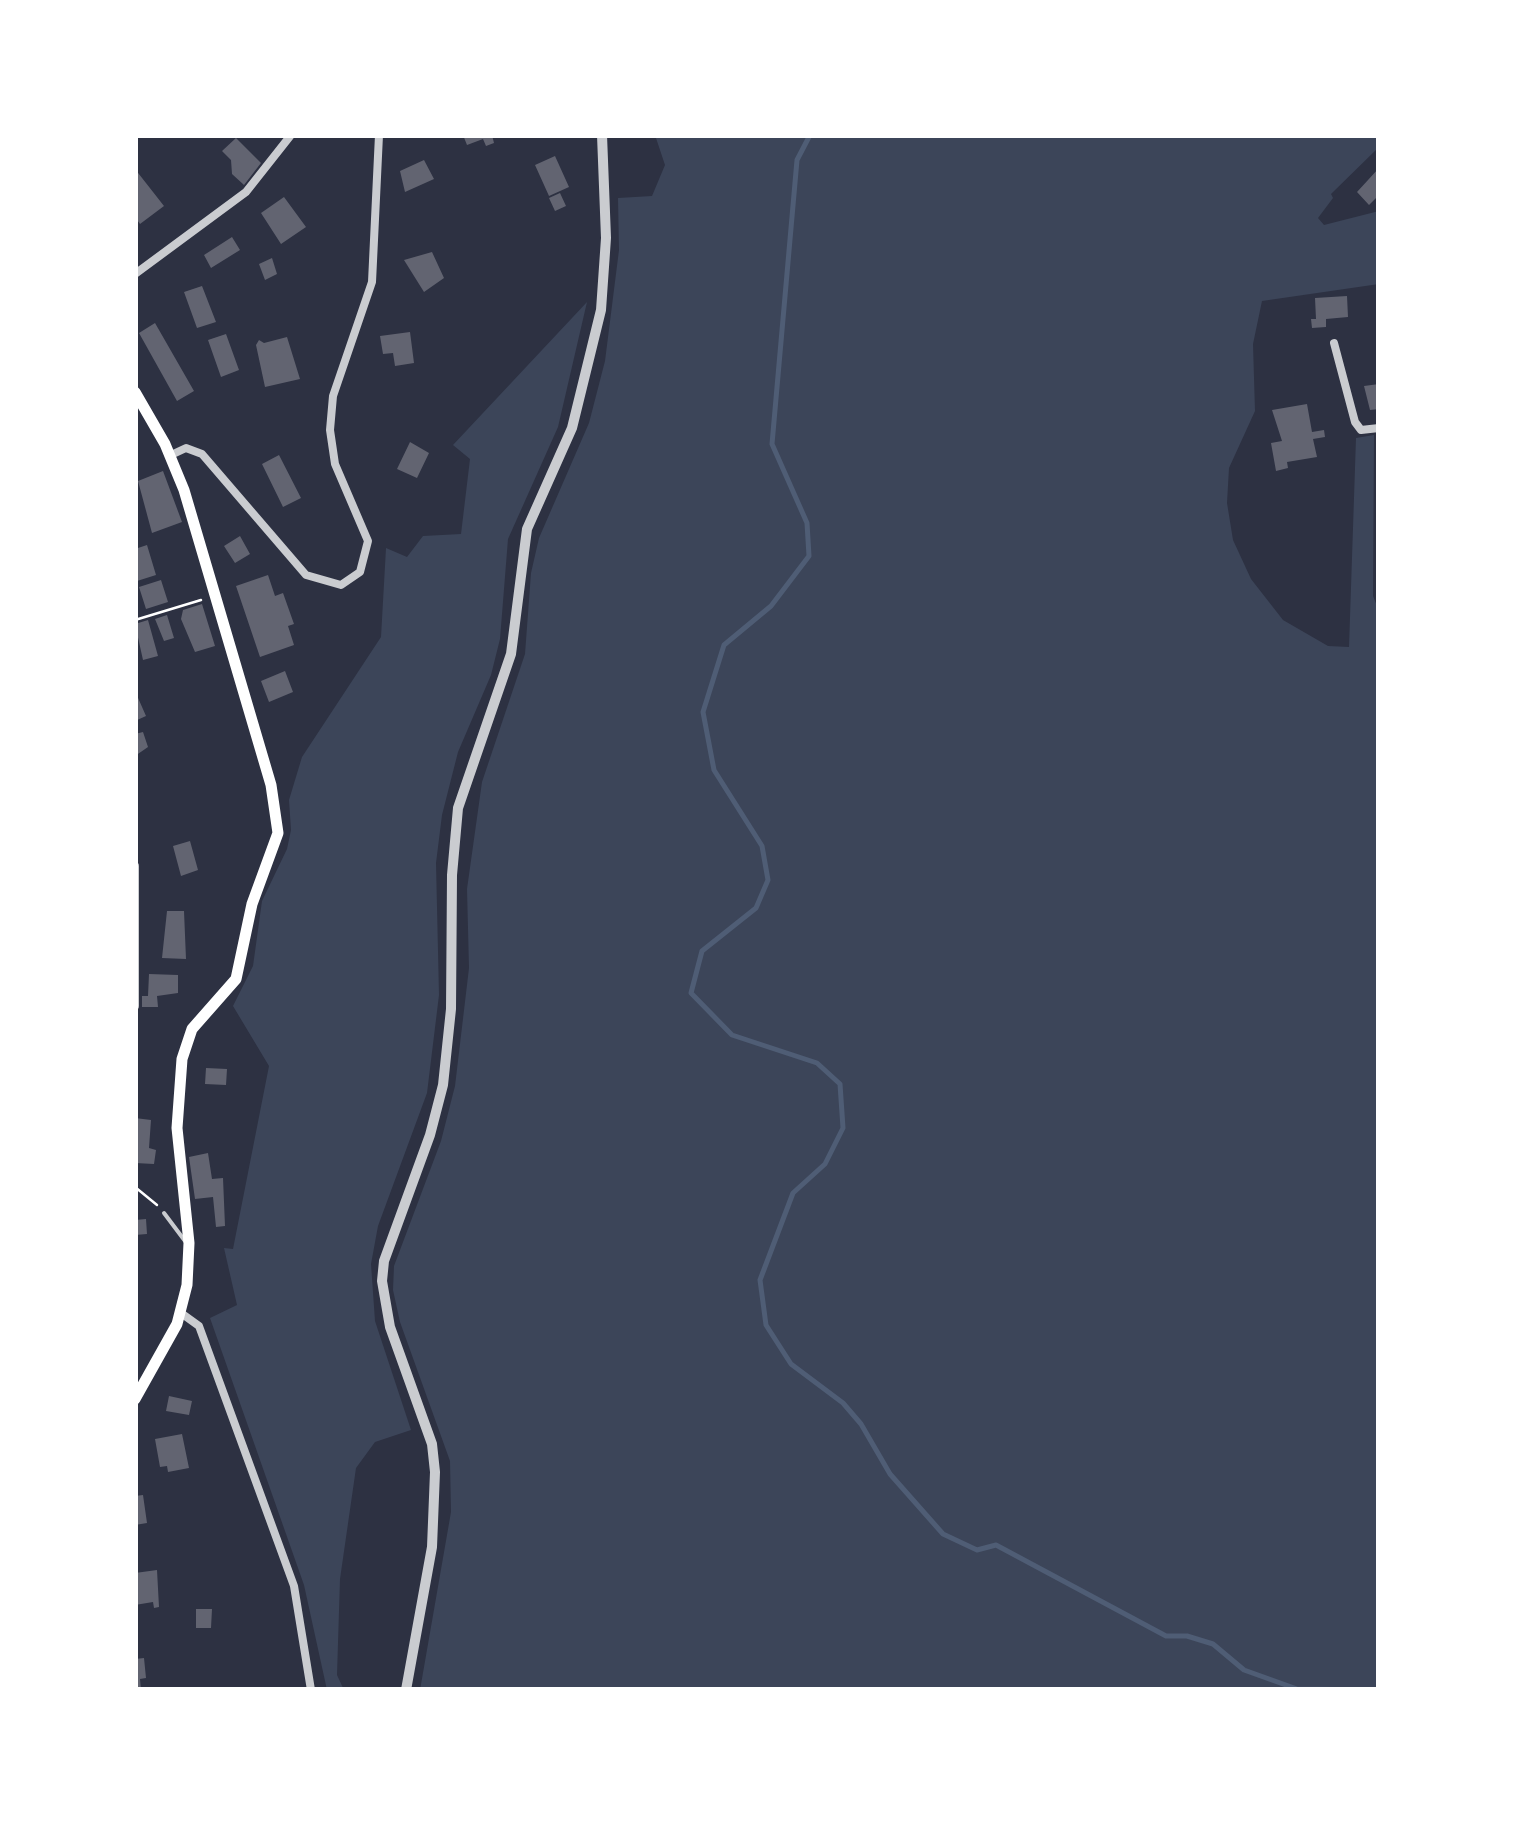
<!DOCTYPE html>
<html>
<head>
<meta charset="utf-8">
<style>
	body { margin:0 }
	#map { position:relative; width:1514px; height:1825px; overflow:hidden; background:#2d3142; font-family:"Playfair Display",serif }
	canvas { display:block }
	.frame { position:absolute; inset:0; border:138px solid #fff; pointer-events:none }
</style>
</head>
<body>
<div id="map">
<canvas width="1514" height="1825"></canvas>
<div class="frame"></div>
</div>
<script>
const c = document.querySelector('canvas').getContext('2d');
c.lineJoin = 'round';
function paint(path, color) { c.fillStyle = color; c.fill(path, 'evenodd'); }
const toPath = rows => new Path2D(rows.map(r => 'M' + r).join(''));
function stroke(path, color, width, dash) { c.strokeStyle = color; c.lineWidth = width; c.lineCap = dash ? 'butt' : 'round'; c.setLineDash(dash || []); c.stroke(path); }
paint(toPath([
	[655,135,1379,135,1379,147,1331,194,1333,198,1318,218,1324,225,1379,211,1379,284,1262,301,1253,344,1255,411,1229,468,1227,503,1233,540,1251,579,1283,620,1328,646,1349,647,1356,438,1374,435,1373,596,1379,611,1379,1690,420,1690,451,1512,450,1461,400,1322,393,1290,394,1266,441,1141,455,1086,469,968,467,889,482,782,525,654,531,573,539,538,589,423,605,361,619,250,618,198,652,196,665,165],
	[587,302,558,427,508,539,500,639,491,675,458,752,442,815,436,863,439,995,427,1093,378,1226,371,1264,375,1321,411,1430,375,1442,356,1468,340,1579,337,1675,344,1690,327,1690,304,1585,210,1318,237,1305,224,1248,233,1249,269,1066,233,1006,253,966,262,901,287,849,291,830,289,800,302,757,381,637,386,548,407,557,423,536,461,534,470,459,453,445]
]), '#3c4559');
stroke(toPath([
	[810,135,797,160,772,444,807,523,809,556,771,606,724,645,703,712,714,770,762,846,768,880,756,908,702,951,691,993,732,1035,817,1063,840,1084,843,1128,825,1164,793,1193,760,1280,766,1325,791,1364,843,1403,861,1424,890,1474,943,1534,977,1550,996,1545,1166,1636,1187,1636,1213,1644,1244,1670,1297,1689,1378,1690]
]), '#4f5d75', 5);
paint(toPath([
	[463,135,492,135,494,143,486,146,483,139,467,145],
	[236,138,261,163,244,185,232,174,231,160,222,151],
	[555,156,569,187,549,196,535,165],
	[424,160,434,179,405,192,400,171],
	[1379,168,1379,195,1369,205,1357,192],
	[135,169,164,206,140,224,135,217],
	[560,193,566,206,555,211,549,198],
	[284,197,306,227,281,244,261,213],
	[232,237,240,250,211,268,204,255],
	[432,252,444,278,424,292,404,260],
	[272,258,277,274,265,280,259,264],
	[202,286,216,322,197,328,184,292],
	[1347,296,1348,317,1326,319,1326,327,1312,328,1311,319,1316,319,1315,298],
	[155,323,194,391,177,401,139,333],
	[410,332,414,363,395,366,393,353,383,354,380,336],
	[226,334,239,370,221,377,208,340],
	[287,337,300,379,265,387,256,345,259,340,264,343],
	[1379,384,1379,409,1370,410,1364,386],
	[1307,404,1312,432,1324,430,1325,437,1313,439,1317,457,1287,462,1288,468,1276,471,1271,443,1282,441,1272,410],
	[410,442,429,453,417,478,397,469],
	[279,455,301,498,283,507,262,464],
	[163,471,182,522,152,533,138,481],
	[240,536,250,554,235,563,224,546],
	[147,545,156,575,137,581,135,549],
	[268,575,275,596,283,593,294,624,288,626,294,645,260,657,236,586],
	[161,580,168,602,146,609,139,587],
	[202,604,215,646,195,652,181,619,183,610],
	[167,615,174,638,164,641,155,619],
	[148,620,158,656,143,660,135,624],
	[285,671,293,692,269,702,261,681],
	[135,691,146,716,135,721],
	[143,732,148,747,135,756,135,734],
	[190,841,198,870,181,876,173,846],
	[167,911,184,911,186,959,162,958],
	[149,974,178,975,178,993,157,996,158,1007,142,1007,142,996,148,996],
	[206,1068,227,1069,226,1085,205,1084],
	[135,1118,151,1120,149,1148,156,1150,154,1164,135,1163],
	[208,1153,212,1179,223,1178,225,1226,216,1227,213,1197,195,1199,189,1157],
	[146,1219,147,1234,135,1235,135,1220],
	[169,1396,192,1401,189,1415,166,1411],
	[182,1434,189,1468,168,1472,167,1466,160,1467,155,1439],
	[143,1495,147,1523,135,1525,135,1496],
	[157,1570,159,1607,154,1608,153,1602,135,1605,135,1573],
	[196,1609,212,1609,211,1628,196,1628],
	[144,1658,146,1678,140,1679,141,1690,135,1690,135,1659]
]), '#626471');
stroke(toPath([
	[135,620,201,600],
	[135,1187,157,1205]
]), '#fff', 2.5);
stroke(toPath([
	[164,1213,185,1241]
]), '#caccd0', 4);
stroke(toPath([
	[135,274,246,192,291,135],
	[1334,343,1355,422,1361,430,1379,428],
	[171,455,186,448,202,454,306,575,341,585,360,572,368,541,335,464,330,430,333,396,372,282,379,135],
	[135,866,135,1006],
	[181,1313,199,1326,294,1586,311,1690]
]), '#caccd0', 8);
stroke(toPath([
	[406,1690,432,1547,435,1472,432,1444,390,1327,382,1281,384,1261,430,1135,443,1085,451,1009,452,875,458,808,511,654,527,529,572,428,601,310,606,238,602,135]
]), '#caccd0', 10);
stroke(toPath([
	[135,392,165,444,184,490,271,785,278,833,252,904,236,979,192,1029,182,1059,177,1128,189,1243,187,1285,177,1324,135,1399]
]), '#fff', 11);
</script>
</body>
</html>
